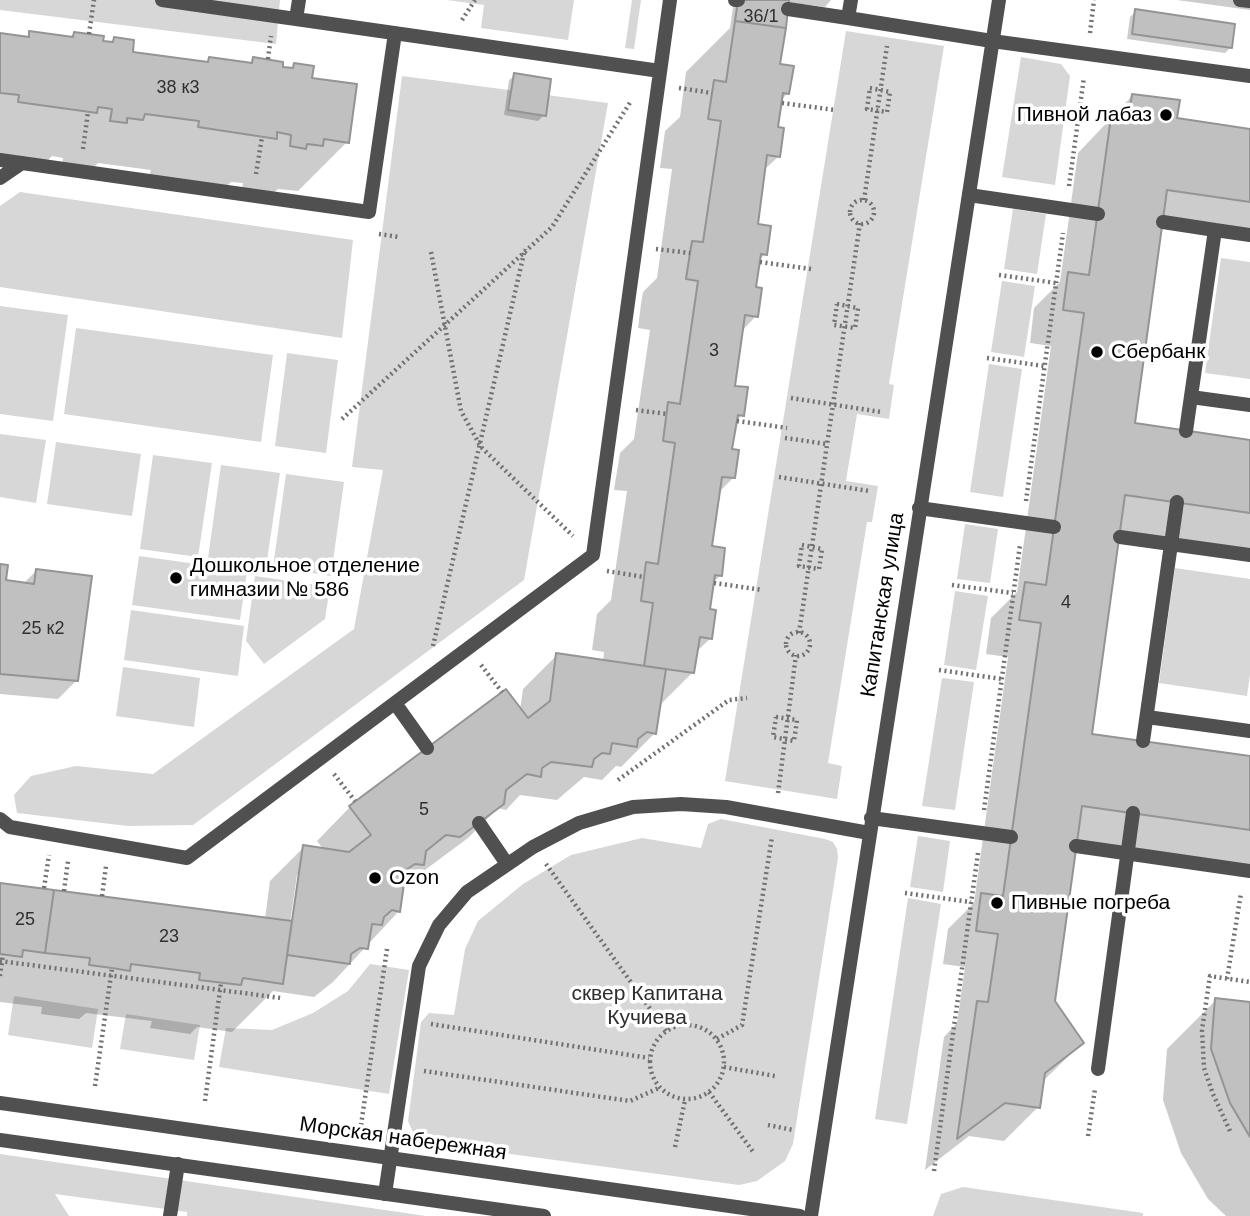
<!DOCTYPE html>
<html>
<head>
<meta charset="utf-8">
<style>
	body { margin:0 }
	canvas { display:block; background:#fff }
</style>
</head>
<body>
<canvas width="1250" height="1216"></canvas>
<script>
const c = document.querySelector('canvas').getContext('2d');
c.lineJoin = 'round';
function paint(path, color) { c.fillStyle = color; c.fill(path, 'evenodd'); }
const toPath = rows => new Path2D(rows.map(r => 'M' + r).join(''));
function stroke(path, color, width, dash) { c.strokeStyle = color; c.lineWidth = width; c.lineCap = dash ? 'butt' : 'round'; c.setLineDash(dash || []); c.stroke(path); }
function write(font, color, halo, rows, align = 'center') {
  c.font = font + ' Arial,sans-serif'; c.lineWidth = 7; c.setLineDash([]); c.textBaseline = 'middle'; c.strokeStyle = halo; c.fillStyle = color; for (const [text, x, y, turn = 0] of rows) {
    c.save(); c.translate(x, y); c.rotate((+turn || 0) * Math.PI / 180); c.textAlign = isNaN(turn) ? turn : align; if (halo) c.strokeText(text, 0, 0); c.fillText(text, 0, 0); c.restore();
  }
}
paint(toPath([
	[0,0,280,0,276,44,0,10],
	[447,0,574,0,568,40,481,28,484,5],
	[632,0,641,0,634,49,625,48],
	[846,31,944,46,889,384,894,385,889,419,857,414,846,481,878,486,872,522,867,522,828,763,842,766,837,799,725,781],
	[1021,57,1061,64,1070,76,1055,185,1002,177],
	[402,76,608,103,524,580,193,825,128,826,17,813,14,795,31,776,76,766,153,774,354,629,383,470,352,467],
	[20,192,353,240,342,338,0,287,0,206],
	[1013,209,1046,214,1037,274,1004,269],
	[1221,258,1250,262,1250,379,1205,373],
	[1002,281,1035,286,1024,357,991,352],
	[0,306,68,315,53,421,0,414],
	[76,328,273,355,261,442,64,414],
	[287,353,338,360,326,453,275,446],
	[989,364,1022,369,1003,497,970,492],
	[0,434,46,440,36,503,0,497],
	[56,442,141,454,132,516,47,504],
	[153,455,212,463,198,557,140,549],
	[221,465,280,473,266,567,208,558],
	[286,474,344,482,331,576,273,567],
	[965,524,998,529,990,583,957,579],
	[139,556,247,571,240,620,132,605],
	[1175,568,1250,579,1250,674,1247,696,1159,683],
	[255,576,330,587,325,619,264,664,246,641],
	[955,591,988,596,976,670,944,665],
	[131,610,244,626,238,676,124,660],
	[123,667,200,678,194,727,116,716],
	[942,678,974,682,955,810,922,806],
	[721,819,825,839,833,842,837,849,838,858,793,1144,785,1161,757,1181,739,1185,422,1142,415,1137,408,1121,421,1022,429,1013,454,1015,465,949,478,921,523,884,571,855,642,838,701,848,708,824],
	[918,836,950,841,943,892,910,887],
	[908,898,941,904,907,1124,875,1119],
	[370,964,409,970,389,1094,219,1067,226,1028,272,1030,313,1013,348,991],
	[14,996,98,1009,92,1048,8,1035],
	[126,1014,200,1025,194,1060,120,1049],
	[0,1154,426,1216,187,1216,187,1212,55,1194,69,1216,0,1216],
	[963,1187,1143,1213,1143,1216,933,1216,941,1194]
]), '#d7d7d7');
paint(toPath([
	[734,0,831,0,825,7,787,2,778,65,788,93,780,101,776,128,779,156,763,171,756,226,765,254,758,261,754,289,756,316,741,332,732,387,742,415,735,422,730,450,733,478,718,493,710,547,720,576,712,583,708,611,711,638,695,653,693,672,659,706,655,733,621,767,616,766,602,780,584,777,557,800,520,795,506,810,498,808,468,838,425,870,417,869,403,884,399,911,333,982,314,997,273,991,232,1032,197,1027,190,1034,150,1028,152,1021,86,1013,79,1019,41,1014,42,1007,0,1002,0,884,265,919,270,881,304,847,324,850,317,841,350,807,520,710,523,689,557,655,603,662,604,652,592,650,597,614,611,600,627,491,614,490,620,453,634,439,650,330,638,328,641,304,643,292,657,278,672,169,660,168,665,131,680,117,686,72,730,28],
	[297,875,301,876,294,923,290,923],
	[1177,0,1250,0,1250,10],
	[1136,11,1231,47,1225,53,1127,39,1130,17],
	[30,33,69,38,74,33,110,44,115,39,131,53,204,64,210,58,249,64,254,59,290,70,294,65,310,79,347,142,298,191,278,189,272,194,241,195,243,183,231,182,226,187,149,176,151,170,98,163,92,169,62,170,63,158,52,156,46,162,0,155,0,35,25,38],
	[515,75,544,115,538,121,504,115,509,80],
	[1133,95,1175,120,1250,130,1250,239,1160,227,1133,425,1250,441,1250,551,1118,532,1090,736,1250,758,1250,867,1075,843,1053,1001,1082,1043,1042,1082,1038,1107,1004,1141,969,1136,925,1170,944,1037,957,1023,965,967,943,964,948,929,974,903,1008,657,986,654,991,618,1017,592,1051,346,1030,343,1034,308,1060,282,1078,153],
	[0,566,4,582,23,584,37,570,77,680,58,699,0,694],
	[1216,1000,1250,1004,1250,1216,1226,1216,1208,1199,1181,1153,1163,1100,1167,1049]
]), '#0003');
const building = toPath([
	[738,0,789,0,786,28,735,21,738,0],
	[1135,9,1235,24,1232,48,1132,34,1135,9],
	[735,21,786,28,780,64,794,66,789,94,783,93,778,127,784,128,780,157,767,155,758,224,771,226,767,255,761,254,756,287,762,288,758,317,745,315,735,386,748,387,744,416,738,415,732,449,739,450,735,478,722,477,712,546,725,548,722,576,715,575,710,609,716,610,712,639,700,637,694,673,644,666,653,603,641,601,646,562,658,564,675,443,663,441,668,402,680,404,698,281,686,279,690,253,692,241,703,242,721,121,708,119,714,80,726,82,735,21],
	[29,31,73,37,74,32,104,36,103,41,113,42,114,37,134,40,133,52,208,62,209,57,252,63,253,57,283,62,283,67,293,68,294,63,314,66,312,78,357,84,349,143,324,139,323,146,307,144,306,149,290,146,291,135,277,132,277,139,198,127,199,121,145,114,143,120,127,118,127,123,110,121,112,109,98,107,97,113,18,102,19,95,0,93,0,33,29,37,29,31],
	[514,73,551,79,546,116,508,110,514,73],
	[1132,94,1180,100,1177,118,1250,129,1250,202,1167,190,1135,423,1250,440,1250,513,1125,495,1092,734,1250,756,1250,830,1082,806,1055,1001,1084,1043,1045,1073,1040,1108,1005,1103,957,1139,977,1001,988,1002,998,934,976,931,981,893,1003,896,1041,623,1019,620,1025,582,1046,585,1084,313,1063,310,1068,272,1089,275,1111,117,1128,120,1132,94],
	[0,564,8,565,6,580,34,584,36,569,92,576,78,681,0,674,0,564],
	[556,653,666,669,656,734,647,732,638,739,637,747,612,743,610,754,602,753,594,759,592,767,551,762,542,768,541,777,527,774,506,790,504,804,460,837,446,835,426,851,424,865,415,864,406,870,400,912,392,910,384,917,382,925,372,924,368,949,360,948,351,954,350,964,287,955,303,845,349,852,371,835,349,806,506,689,528,718,550,701,556,653],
	[0,883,54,890,45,953,23,950,22,957,0,954,0,883],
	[54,890,292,921,283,984,243,978,241,985,199,980,200,973,131,964,130,971,112,968,89,965,90,958,45,953,54,890],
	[1215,998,1250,1002,1250,1137,1230,1103,1211,1049,1215,998]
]);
paint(building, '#c0c0c0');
stroke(building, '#949494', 2);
stroke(toPath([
	[462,20,475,0],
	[1090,33,1094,0],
	[89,34,94,0],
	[268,59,271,36],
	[679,88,712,93],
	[870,88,890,92,887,112,867,109,870,88],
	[782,103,835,110],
	[83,149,88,112],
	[256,174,262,137],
	[1069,186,1084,77],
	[864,200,887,46],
	'850 212a12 12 0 1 1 24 0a12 12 0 1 1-24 0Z',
	[379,234,399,237],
	[656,249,690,253],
	[431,252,461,411,481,447,573,536],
	[760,262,811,269],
	[999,275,1056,283],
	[837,304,858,308,855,328,834,325,837,304],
	[987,358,1044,366],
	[791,398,881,412],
	[636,410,667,414],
	[342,419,552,227,631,101],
	[737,421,787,428],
	[785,438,827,444],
	[779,477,869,491],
	[1026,501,1063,233],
	[802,545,822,549,819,569,799,566,802,545],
	[607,571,644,577],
	[714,583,763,590],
	[952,585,1013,593],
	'786 644a12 12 0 1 1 24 0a12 12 0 1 1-24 0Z',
	[799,633,860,223],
	[433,646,525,249],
	[481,665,502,692],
	[939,670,1002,679],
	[776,717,797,720,794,741,773,737,776,717],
	[334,774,355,801],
	[618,780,729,700,747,698],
	[778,793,796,655],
	[984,810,1020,545],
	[546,864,666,1031],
	[44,888,49,855],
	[64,891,68,861],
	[905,893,971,902],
	[102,896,106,866],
	[0,961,281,998],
	[0,976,3,954],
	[1227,979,1241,893],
	[431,1024,649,1058],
	'650 1062a37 37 0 1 1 74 0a37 37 0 1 1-74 0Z',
	[717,1039,742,1025,772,837],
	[724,1067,775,1076],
	[424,1071,630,1101,659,1088],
	[95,1086,112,968],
	[709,1092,754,1153],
	[205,1101,221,983],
	[361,1125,387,949],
	[768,1125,793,1130],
	[1230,1131,1213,1094,1204,1068,1202,1030,1210,976,1250,982],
	[1088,1136,1095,1089],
	[675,1147,685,1100],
	[934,1171,978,853]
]), '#727272', 4.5, [2, 3.5]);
stroke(toPath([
	[162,0,296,19],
	[299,0,296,19,660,71],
	[735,0,738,0],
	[851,0,848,18,992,41,1250,76],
	[1240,0,1250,1],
	[788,9,848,18],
	[0,160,369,212,395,33],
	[0,178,22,163],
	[969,195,1098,214],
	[1163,222,1215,230],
	[1191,397,1250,405],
	[1186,431,1215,230,1250,235],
	[919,508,1054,527],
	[1120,537,1250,555],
	[395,703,427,748],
	[1147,717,1250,731],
	[1143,741,1177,502],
	[871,818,1011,837],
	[0,819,10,827,187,858,593,555,670,0],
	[479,823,507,864],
	[1076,846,1250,871],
	[1098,1069,1133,813],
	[385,1194,419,966,439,925,467,892,533,847,579,823,633,807,681,804,726,807,869,833],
	[170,1216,178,1164]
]), '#505050', 14);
stroke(toPath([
	[811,1216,999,0]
]), '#505050', 14);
stroke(toPath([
	[0,1103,800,1216],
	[0,1140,544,1216]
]), '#505050', 14);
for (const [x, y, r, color] of [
	[1166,115,7,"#000"],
	[1097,352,7,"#000"],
	[176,578,7,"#000"],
	[375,878,7,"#000"],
	[997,903,7,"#000"]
]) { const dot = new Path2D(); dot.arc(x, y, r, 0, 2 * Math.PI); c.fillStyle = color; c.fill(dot); stroke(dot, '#fff', 2.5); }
write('18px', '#303030', null, [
	["36/1",761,17],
	["38 к3",178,88],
	["3",714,351],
	["4",1066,603],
	["25 к2",43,629],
	["5",424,810],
	["25",25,920],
	["23",169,937]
]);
write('21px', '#000', '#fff', [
	["Пивной лабаз",1152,115,"right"],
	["Сбербанк",1111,352],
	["Дошкольное отделение",190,566],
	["гимназии № 586",190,590],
	["Ozon",389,878],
	["Пивные погреба",1011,903]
], 'left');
write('21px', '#000', '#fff', [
	["Капитанская улица",883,605,-81],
	["Морская набережная",403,1139,8]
]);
write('21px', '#2e2e2e', '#fff', [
	["сквер Капитана",647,994],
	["Кучиева",647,1018]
]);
</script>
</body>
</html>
